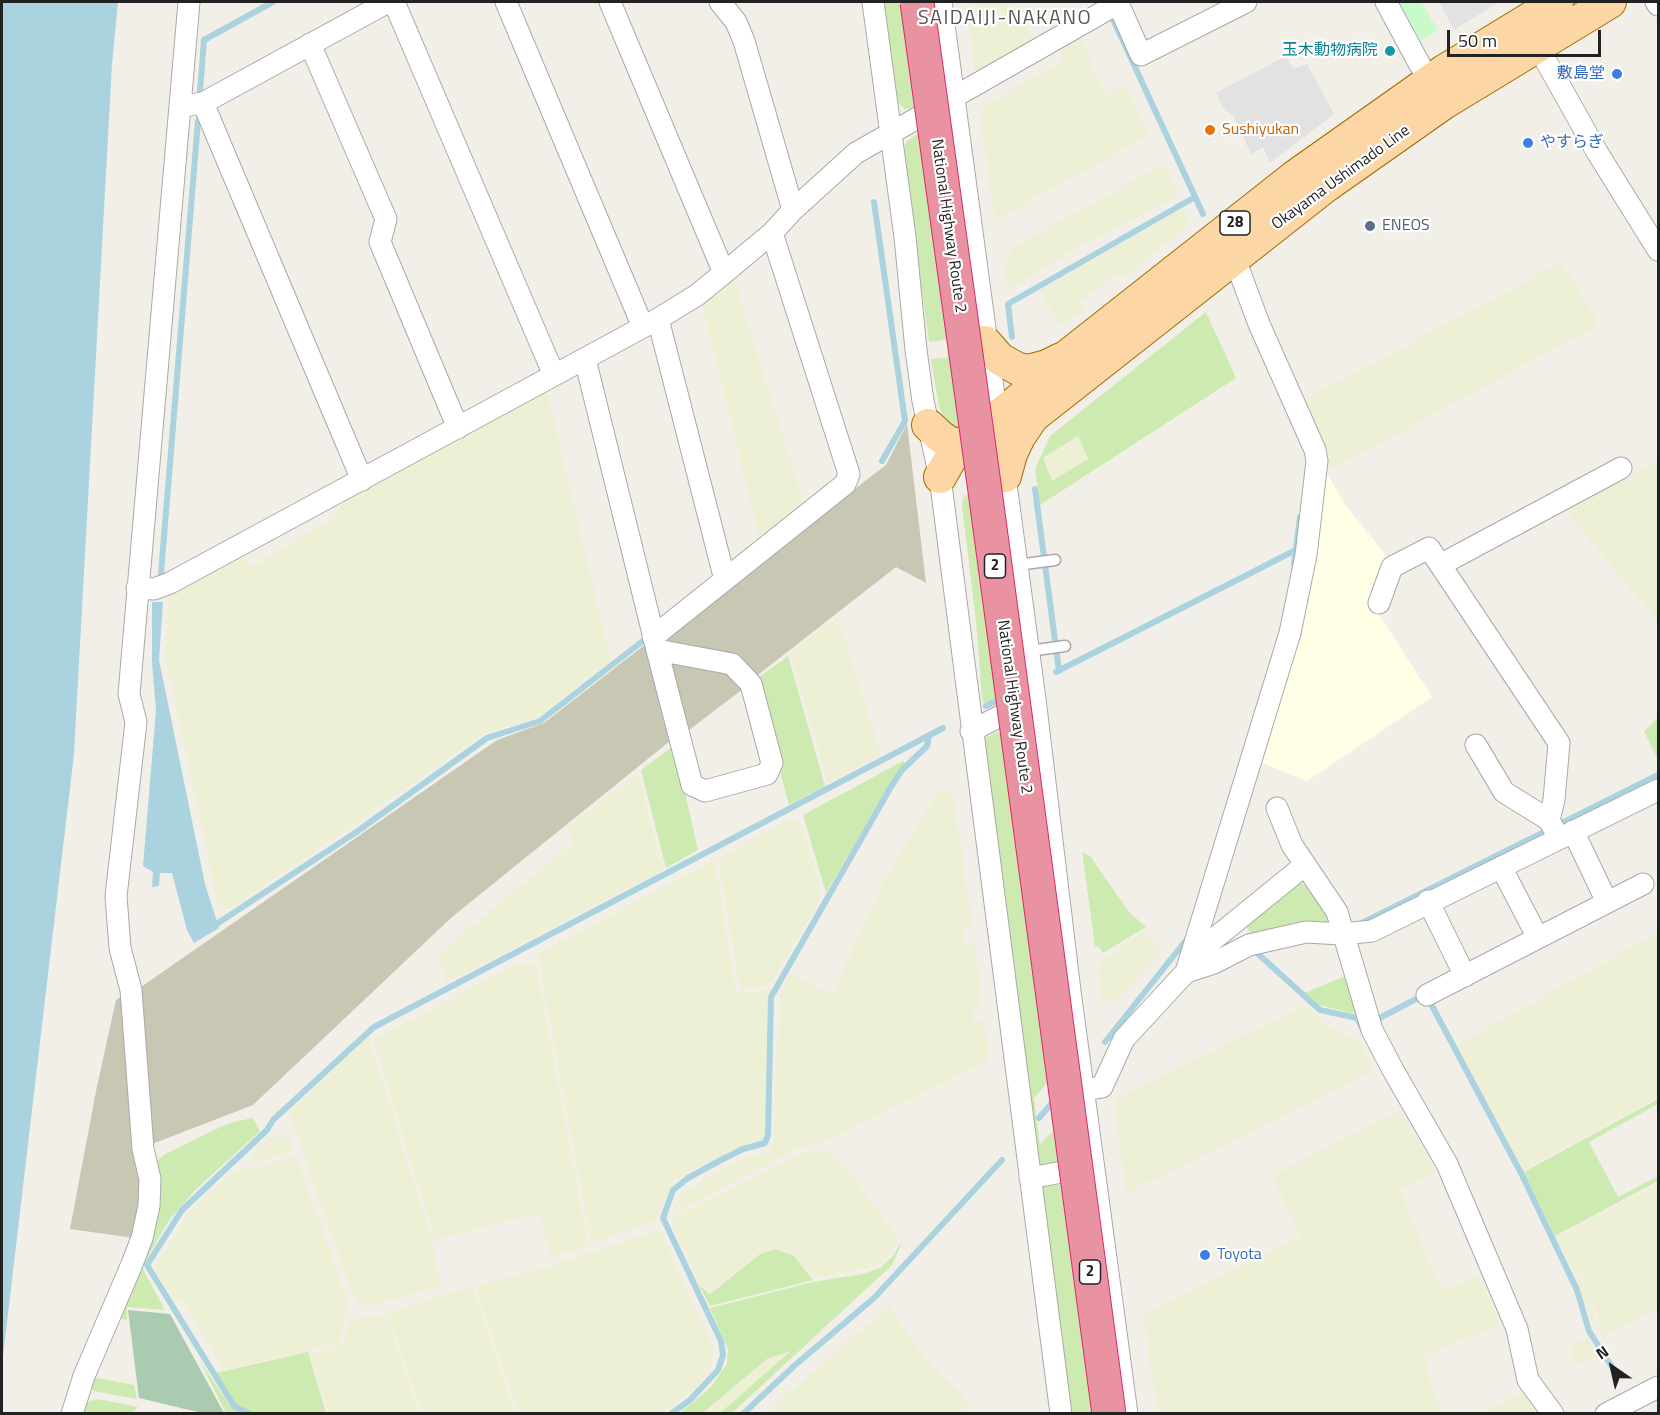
<!DOCTYPE html>
<html>
<head>
<meta charset="utf-8">
<style>
	body { margin:0 }
	#map { position:relative; width:1660px; height:1415px; overflow:hidden; background:#f2efe9; font-family:"Titillium Web",sans-serif }
	canvas { display:block }
	.frame { position:absolute; inset:0; border:3px solid #222; pointer-events:none }
	.north { position:absolute; left:1582px; top:1337px; width:60px; height:60px; -webkit-text-stroke:4px #fff; paint-order:stroke; rotate:326deg; font-size:16px; font-weight:700; line-height:24px; text-align:center; color:#222 }
	.north::after { content:''; display:block; margin:auto; width:21px; height:27px; background:#222; clip-path:polygon(50% 0,100% 100%,50% 72%,0 100%) }
	.scale { position:absolute; left:1447px; top:30px; width:154px; height:27px; box-sizing:border-box; border:3px solid #222; border-top:0; padding-left:8px; font-size:18px; line-height:21px; white-space:nowrap; color:#222; -webkit-text-stroke:4px #fff; paint-order:stroke }
</style>
</head>
<body>
<div id="map">
<canvas width="1660" height="1415"></canvas>
<div class="frame"></div>
<div class="north">N</div>
<div class="scale">50 m</div>
</div>
<script>
const c = document.querySelector('canvas').getContext('2d');
c.lineJoin = 'round';
function paint(path, color) { c.fillStyle = color; c.fill(path, 'evenodd'); }
const toPath = rows => new Path2D(rows.map(r => 'M' + r).join(''));
function stroke(path, color, width, dash) { c.strokeStyle = color; c.lineWidth = width; c.lineCap = dash ? 'butt' : 'round'; c.setLineDash(dash || []); c.stroke(path); }
function write(font, color, halo, rows, align = 'center') {
  c.font = font + ' "Titillium Web","Noto Sans JP",sans-serif'; c.lineWidth = 4.5; c.setLineDash([]); c.textBaseline = 'middle'; c.strokeStyle = halo; c.fillStyle = color; for (const [text, x, y, turn = 0] of rows) {
    c.save(); c.translate(x, y); c.rotate((+turn || 0) * Math.PI / 180); c.textAlign = isNaN(turn) ? turn : align; if (halo) c.strokeText(text, 0, 0); c.fillText(text, 0, 0); c.restore();
  }
}
paint(toPath([
	[1323,469,1327,473,1344,503,1388,558,1382,562,1367,605,1377,611,1432,697,1307,781,1260,762]
]), '#ffffe5');
paint(toPath([
	[907,424,926,583,896,567,754,678,672,647,668,641,669,631,886,465],
	[647,643,670,741,452,917,253,1105,152,1144,138,989,497,740,544,723],
	[668,657,732,672,743,689,685,733],
	[126,993,145,1186,134,1238,70,1229,96,1091,116,1000]
]), '#c7c7b4');
paint(toPath([
	[966,2,1015,2,1038,45,983,74,974,70],
	[1079,35,1106,96,1126,84,1149,136,995,220,981,122,983,107,1063,60,1061,46],
	[1164,164,1178,196,1079,247,1008,290,1002,263,1010,259,1009,249],
	[1183,208,1190,225,1120,280,1115,274,1079,303,1084,310,1060,327,1041,290],
	[1562,262,1600,324,1333,469,1322,452,1300,402],
	[733,276,806,509,761,543,700,297],
	[546,387,611,661,537,718,485,733,231,909,224,909,218,904,165,655,168,594,239,553,249,565,256,565,332,518,353,493],
	[1078,436,1088,459,1052,481,1043,458],
	[1658,460,1658,622,1565,510],
	[838,617,881,755,828,783,790,653],
	[638,773,663,870,446,983,439,955,505,898,572,844,568,828],
	[944,790,954,798,972,924,962,932,964,945,974,943,982,1006,973,1010,974,1023,984,1020,989,1061,825,1142,799,1148,676,1213,674,1208,684,1192,738,1160,766,1152,773,1145,779,1004,781,994,789,974,832,995,882,884,936,795],
	[788,820,795,820,802,825,821,891,818,904,769,986,740,990,718,858],
	[715,860,736,994,770,989,765,1132,763,1139,758,1143,743,1146,699,1166,676,1180,668,1192,657,1220,591,1243,537,954],
	[1143,932,1163,951,1117,999,1103,1001,1099,995,1098,967,1106,957],
	[1658,932,1658,1097,1523,1170,1457,1045],
	[531,962,536,964,588,1242,583,1249,551,1257,539,1213,435,1240,373,1039,519,963],
	[1303,1005,1324,1023,1361,1042,1373,1071,1126,1193,1114,1099],
	[368,1037,430,1232,441,1286,372,1305,361,1305,353,1296,289,1113],
	[1400,1111,1436,1172,1401,1191,1441,1290,1480,1276,1500,1325,1424,1355,1431,1384,1444,1413,1158,1413,1143,1316,1301,1236,1272,1176],
	[289,1137,293,1152,253,1163,249,1157,268,1138],
	[807,1152,829,1153,847,1168,893,1231,897,1242,891,1254,879,1266,813,1278,794,1254,776,1248,760,1253,710,1292,700,1283,675,1233,672,1219,786,1160],
	[296,1156,347,1299,341,1341,339,1344,229,1369,223,1369,187,1308,182,1302,172,1297,154,1268,188,1214,231,1173],
	[1658,1184,1658,1308,1602,1337,1593,1303,1580,1274,1574,1277,1556,1238],
	[660,1230,713,1347,711,1366,699,1385,661,1413,518,1413,475,1286,550,1266],
	[1580,1278,1590,1301,1597,1328,1593,1330,1586,1304,1575,1280],
	[472,1286,515,1413,422,1413,387,1313],
	[889,1306,925,1358,972,1404,960,1413,766,1413],
	[385,1314,419,1413,328,1413,310,1354,343,1345,348,1321],
	[1588,1337,1597,1355,1577,1366,1568,1348],
	[793,1350,720,1413,703,1414,767,1359],
	[1523,1392,1536,1413,1478,1413]
]), '#eef0d5');
paint(toPath([
	[880,2,903,2,918,107,905,109,892,97],
	[922,131,951,339,929,342,902,150,907,141],
	[1206,312,1236,378,1040,505,1035,469,1050,436],
	[1078,436,1088,459,1052,481,1043,458],
	[953,357,962,429,954,427,944,418,939,406,931,359],
	[972,494,997,698,984,703,982,698,976,621,962,506,963,498,966,495],
	[788,656,825,786,789,805,755,680],
	[1658,718,1658,760,1644,731],
	[1002,730,1049,1081,1034,1098,1040,1144,1054,1130,1059,1164,1039,1167,979,741],
	[674,745,698,850,666,868,641,770],
	[903,761,905,764,897,772,826,893,803,815],
	[1082,852,1090,856,1129,912,1146,927,1103,953,1099,947,1095,946],
	[1297,881,1307,886,1332,920,1327,925,1253,938,1245,924],
	[1345,976,1360,1015,1319,1005,1305,993],
	[1658,1099,1658,1104,1589,1142,1618,1197,1658,1176,1658,1181,1555,1236,1524,1172],
	[253,1118,260,1131,196,1189,169,1220,142,1267,165,1310,127,1307,127,1320,115,1317,156,1162,165,1154,229,1123],
	[1064,1184,1094,1413,1068,1413,1038,1188],
	[903,1240,892,1265,732,1413,720,1413,791,1351,767,1359,703,1413,680,1413,710,1388,727,1364,728,1349,710,1308,813,1282,863,1274,880,1268,892,1257],
	[776,1249,794,1256,813,1280,710,1306,699,1285,710,1294,760,1254],
	[308,1352,326,1413,260,1414,250,1411,235,1404,216,1373],
	[200,1361,231,1407,243,1413,226,1413],
	[91,1377,134,1385,137,1399,94,1391,88,1384],
	[98,1399,138,1407,132,1413,79,1414,83,1403]
]), '#cdebb0');
paint(toPath([
	[128,1310,170,1314,224,1413,202,1413,139,1398]
]), '#aacbaf');
paint(toPath([
	[1399,2,1421,2,1438,30,1421,41]
]), '#c8facc');
paint(toPath([
	[1439,2,1499,2,1454,30],
	[1286,56,1293,69,1307,64,1334,114,1270,163,1263,147,1251,154,1234,117,1223,107,1216,93]
]), '#e2e2e2');
paint(toPath([
	[2,2,118,2,112,64,74,754,2,1365],
	[152,602,163,602,159,660,205,884,219,928,194,943,187,930,172,873,160,873,159,886,152,887,153,872,143,866,156,710,152,663]
]), '#aad3df');
stroke(toPath([
	[1110,13,1203,214],
	[200,91,204,40,273,2],
	[874,202,905,421,882,461],
	[1012,337,1008,304,1195,197],
	[1035,489,1059,671],
	[1294,564,1300,517],
	[161,573,198,121],
	[1056,672,1296,550],
	[986,706,1003,698],
	[1362,923,1658,775],
	[212,927,355,833,487,738,540,721,644,640],
	[1257,953,1320,1010,1357,1018,1362,1028],
	[1374,1021,1416,999,1422,998,1430,1002,1522,1175,1577,1290,1589,1331,1612,1367],
	[1105,1042,1187,939],
	[1039,1118,1056,1098],
	[250,1414,234,1406,147,1265,182,1210,267,1130,273,1120,374,1027,943,728],
	[671,1414,690,1400,718,1370,723,1355,721,1341,663,1218,673,1190,688,1178,719,1161,743,1149,765,1143,768,1135,771,997,892,785,902,770,927,746,929,736],
	[743,1414,794,1366,874,1298,1002,1160]
]), '#aad3df', 6);
const lane = toPath([
	[1017,565,1055,560],
	[1029,651,1065,646]
]);
const street = toPath([
	[394,2,554,375],
	[506,2,643,327],
	[610,2,724,273],
	[720,2,736,22,744,41,793,210],
	[873,2,905,237,916,350,923,401,940,477,1061,1414],
	[941,2,998,425],
	[1386,2,1420,65,1437,92],
	[1656,2,1658,5],
	[1118,3,1141,55,1246,2],
	[310,44,386,219,380,242,458,428],
	[1537,45,1597,152,1658,250],
	[203,103,362,480],
	[190,105,203,103,388,2],
	[658,319,725,580],
	[585,359,657,650,692,785,705,791,767,774,772,763,751,684,732,664,657,650],
	[1003,462,1035,699,1070,991,1127,1414],
	[1440,565,1621,468],
	[137,588,154,589,170,583,658,319,697,295,724,273,772,233,793,210,856,153,1103,12,1118,3,1118,2],
	[1379,603,1392,567,1429,548,1559,743,1554,800,1549,820,1559,838],
	[653,637,845,484,849,474,772,233],
	[971,731,1024,704],
	[1476,745,1504,792,1549,820],
	[1277,808,1292,845,1337,912,1372,1030,1393,1070,1447,1164,1517,1329,1528,1380,1553,1414],
	[1573,831,1607,902],
	[1501,867,1538,938],
	[1428,901,1465,976],
	[1192,955,1209,943,1305,865],
	[1186,972,1290,633,1306,555,1317,461,1315,450,1259,324,1230,246],
	[1427,995,1643,884],
	[1084,1090,1102,1087,1124,1039,1186,972,1214,963,1249,945,1306,932,1342,934,1372,931,1658,790],
	[1030,1178,1089,1167],
	[72,1414,84,1376,132,1264,142,1238,149,1206,150,1179,143,1149,131,990,120,948,116,896,136,722,129,694,189,2],
	[1606,1414,1658,1387]
]);
const primary = toPath([
	[985,342,1000,359,1018,369,1028,371,1047,366,1061,359],
	[928,425,941,437,953,445,962,445,999,435,1035,415,1326,186,1444,103,1610,2],
	[1005,476,1011,454,1019,437,1034,415],
	[940,477,952,456,962,445,1031,390,1067,356,1294,177,1444,71,1557,2]
]);
stroke(lane, '#a9a9a9', 13);
stroke(street, '#a9a9a9', 23);
stroke(primary, '#a06b00', 34);
stroke(lane, '#fff', 10);
stroke(street, '#fff', 21);
stroke(primary, '#fcd6a4', 32);
const highwayBridge = toPath([
	[917,2,985,491,1109,1414]
]);
stroke(highwayBridge, '#dc2a67', 35, []);
stroke(highwayBridge, '#e892a2', 33);
for (const [x, y, r, color] of [
	[1390,51,6,"#0f9aa8"],
	[1617,74,6,"#3f7fe0"],
	[1210,130,6,"#e8710a"],
	[1528,143,6,"#3f7fe0"],
	[1370,226,6,"#5c6f8a"],
	[1205,1255,6,"#3f7fe0"]
]) { const dot = new Path2D(); dot.arc(x, y, r, 0, 2 * Math.PI); c.fillStyle = color; c.fill(dot); stroke(dot, '#fff', 2); }
for (const [x, y, w] of [
	[1235,223,30],
	[995,566,21],
	[1090,1272,21]
]) { const box = new Path2D(); box.roundRect(x - w / 2, y - 12, w, 24, 4.5); c.fillStyle = '#fff'; c.fill(box); stroke(box, '#222', 1.5); }
write('bold 15px', '#222', null, [
	["28",1235,223],
	["2",995,566],
	["2",1090,1272]
]);
write('16px', '#0d838f', '#fff', [
	["玉木動物病院",1378,51]
], 'right');
write('16px', '#366cbe', '#fff', [
	["敷島堂",1605,74,"right"],
	["やすらぎ",1540,143],
	["Toyota",1217,1255]
], 'left');
write('16px', '#c56008', '#fff', [
	["Sushiyukan",1222,130]
], 'left');
write('16px', '#222', '#fff', [
	["Okayama Ushimado Line",1341,178,-36],
	["National Highway Route 2",948,226,82],
	["National Highway Route 2",1014,707,82]
]);
write('16px', '#4e5e75', '#fff', [
	["ENEOS",1382,226]
], 'left');
c.letterSpacing = '1.5px';
write('20px', '#555', '#fff', [
	["SAIDAIJI-NAKANO",1005,19]
]);
c.letterSpacing = '0px';
</script>
</body>
</html>
